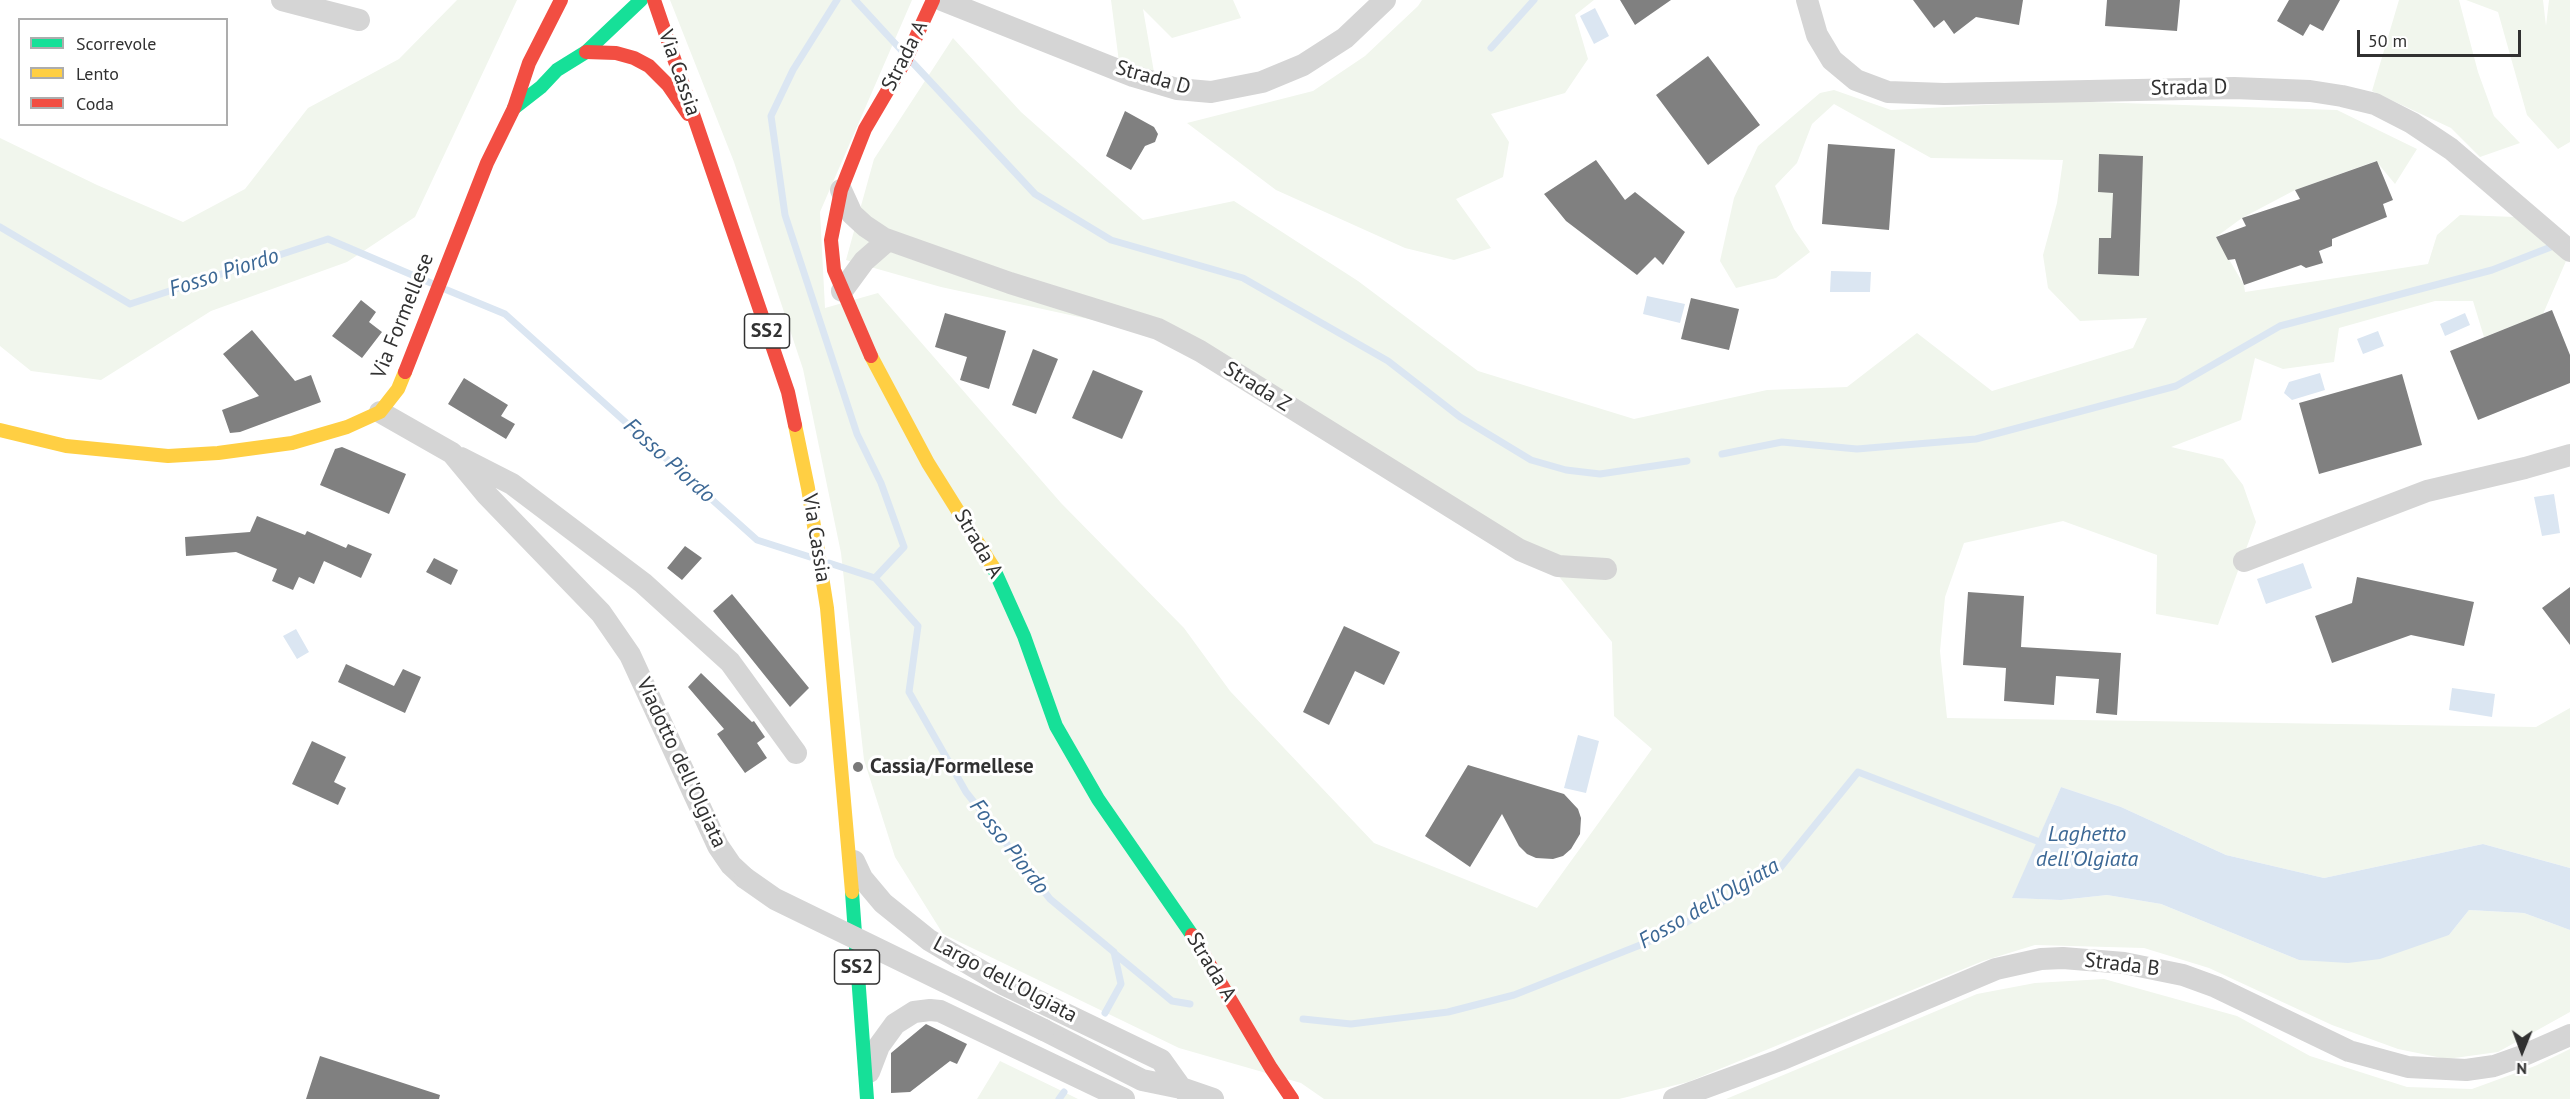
<!DOCTYPE html>
<html>
<head>
<meta charset="utf-8">
<style>
	body { margin:0 }
	#map { position:relative; width:2570px; height:1099px; overflow:hidden; background:#fff; font-family:"PT Sans",sans-serif }
	canvas { display:block }
	.legend { position:absolute; left:18px; top:18px; width:210px; height:108px; box-sizing:border-box; background:#fff; border:2px solid #adadad; margin:0; padding:8px 10px; list-style:none; font-size:18px; color:#313131 }
	.legend li { display:flex; align-items:center; gap:12px; height:30px }
	.legend b { width:30px; border:2px solid #adadad }
	.north { position:absolute; left:2492px; top:1021px; width:60px; height:60px; -webkit-text-stroke:4px #fff; paint-order:stroke; rotate:181deg; font-size:16px; font-weight:700; line-height:24px; text-align:center; color:#313131 }
	.north::after { content:''; display:block; margin:auto; width:21px; height:27px; background:#313131; clip-path:polygon(50% 0,100% 100%,50% 72%,0 100%) }
	.scale { position:absolute; left:2357px; top:30px; width:164px; height:27px; box-sizing:border-box; border:3px solid #313131; border-top:0; padding-left:8px; font-size:18px; line-height:21px; white-space:nowrap; color:#313131; -webkit-text-stroke:4px #fff; paint-order:stroke }
</style>
</head>
<body>
<div id="map">
<canvas width="2570" height="1099"></canvas>
<ul class="legend">
<li><b style="height:8px;background:#16e098"></b>Scorrevole</li>
<li><b style="height:8px;background:#ffcf43"></b>Lento</li>
<li><b style="height:8px;background:#f24e42"></b>Coda</li>
</ul>
<div class="north">N</div>
<div class="scale">50 m</div>
</div>
<script>
const c = document.querySelector('canvas').getContext('2d');
c.lineJoin = 'round';
function paint(path, color) { c.fillStyle = color; c.fill(path, 'evenodd'); }
const toPath = rows => new Path2D(rows.map(r => 'M' + r).join(''));
function stroke(path, color, width, dash) { c.strokeStyle = color; c.lineWidth = width; c.lineCap = dash ? 'butt' : 'round'; c.setLineDash(dash || []); c.stroke(path); }
function write(font, color, halo, rows, align = 'center') {
  c.font = font + ' "PT Sans",sans-serif'; c.lineWidth = 6; c.setLineDash([]); c.textBaseline = 'middle'; c.strokeStyle = halo; c.fillStyle = color; for (const [text, x, y, turn = 0] of rows) {
    c.save(); c.translate(x, y); c.rotate((+turn || 0) * Math.PI / 180); c.textAlign = isNaN(turn) ? turn : align; if (halo) c.strokeText(text, 0, 0); c.fillText(text, 0, 0); c.restore();
  }
}
paint(toPath([
	[457,0,517,0,415,217,347,262,211,311,101,380,31,371,0,346,0,138,97,185,183,222,245,189,308,108,399,59],
	[670,0,912,0,820,212,825,308,878,293,1061,503,1184,628,1230,691,1374,843,1537,908,1652,749,1614,716,1612,642,1548,563,1176,338,941,287,846,260,874,159,953,38,1021,112,1143,220,1234,201,1358,281,1478,371,1634,419,1767,390,1847,387,1917,333,1992,391,2133,348,2147,318,2080,321,2048,288,2043,255,2057,203,2063,160,1931,158,1834,104,1812,124,1797,163,1775,186,1794,229,1810,252,1776,278,1736,288,1720,261,1734,198,1758,146,1820,93,1834,90,1891,110,2061,101,2337,110,2417,149,2395,184,2376,161,2295,190,2242,218,2216,237,2244,285,2245,292,2428,264,2437,235,2460,215,2516,217,2566,261,2543,314,2484,337,2473,301,2435,301,2339,328,2334,362,2283,369,2255,358,2241,420,2171,447,2223,459,2243,485,2256,522,2218,625,2156,614,2157,555,2063,521,1964,543,1945,597,1940,651,1947,718,2536,727,2570,708,2570,868,2483,844,2324,878,2226,855,2121,807,2061,787,2013,898,2061,900,2107,895,2161,904,2299,960,2449,935,2469,910,2524,913,2570,930,2570,1012,2498,1052,2447,1059,2398,1049,2332,1025,2209,968,2144,948,2035,945,1983,961,1688,1082,1619,1099,1324,1099,1301,1083,1179,1048,943,934,895,857,864,760,841,553,803,369,734,162],
	[1111,0,1233,0,1241,18,1172,38,1143,9,1155,78,1119,62],
	[1422,0,1594,0,1575,15,1588,59,1565,93,1491,114,1509,142,1503,177,1456,199,1491,248,1454,260,1405,248,1276,190,1187,123,1313,91,1365,56,1418,6],
	[2399,0,2459,0,2478,72,2494,116,2520,143,2480,157,2451,128,2372,91],
	[2466,0,2543,0,2546,26,2549,0,2570,0,2570,142,2558,149,2527,115,2498,12],
	[2104,979,2237,1016,2310,1056,2407,1087,2472,1089,2535,1066,2570,1049,2570,1099,1726,1099,1977,994,2035,983],
	[1000,1061,1064,1092,1078,1099,977,1099]
]), '#f1f6ed');
paint(toPath([
	[1595,8,1609,36,1594,44,1580,16],
	[1831,271,1871,272,1870,292,1830,292],
	[1647,296,1685,304,1680,323,1643,314],
	[2465,313,2470,325,2445,336,2440,324],
	[2378,331,2384,346,2363,354,2357,339],
	[2320,373,2325,390,2292,400,2284,393,2289,382],
	[2554,494,2560,533,2542,536,2534,497],
	[2303,563,2312,588,2266,604,2257,579],
	[296,629,309,652,297,659,283,636],
	[2452,688,2495,694,2492,717,2449,710],
	[1578,735,1599,741,1586,793,1564,788],
	[2061,787,2121,807,2226,855,2324,878,2483,844,2570,868,2570,930,2524,913,2469,910,2449,935,2380,959,2348,963,2299,960,2161,904,2107,895,2061,900,2012,898]
]), '#dbe6f2');
stroke(toPath([
	[837,0,793,70,771,116,785,215,857,434,881,483,904,547,875,578],
	[855,0,902,51],
	[1491,48,1534,0],
	[913,63,1035,194,1111,240,1243,278,1388,361,1460,417,1531,460,1566,470,1600,474,1687,461],
	[0,227,130,304,328,239,431,283],
	[447,290,505,314,757,540,810,557],
	[1722,454,1782,442,1857,449,1976,439,2176,386,2280,326,2492,270,2556,245],
	[829,563,875,578,918,626,909,692,966,792,1050,899,1114,952,1121,984,1105,1013],
	[1114,953,1172,1001,1190,1004],
	[1303,1019,1351,1024,1448,1012,1514,995,1663,936,1780,868,1858,772,2037,841],
	[1059,1099,1064,1092]
]), '#dbe6f2', 7);
paint(toPath([
	[1620,0,1671,0,1635,25],
	[1913,0,2023,0,2019,25,1976,17,1954,34,1944,20,1934,28],
	[2107,0,2180,0,2177,31,2105,26],
	[2289,0,2340,0,2323,31,2310,24,2303,36,2277,21],
	[1708,56,1760,125,1708,165,1656,95],
	[1125,111,1154,127,1158,134,1155,142,1145,146,1131,170,1106,156],
	[1828,144,1895,149,1889,230,1822,224],
	[2099,154,2143,156,2139,276,2098,274,2099,238,2111,238,2113,193,2098,192],
	[1596,160,1625,200,1635,192,1685,232,1663,265,1655,257,1637,275,1566,221,1544,194],
	[2377,161,2393,200,2383,204,2387,217,2332,239,2332,246,2319,251,2323,263,2306,268,2301,265,2244,285,2235,259,2228,260,2216,237,2246,226,2242,218,2300,199,2295,190],
	[1691,298,1739,309,1729,350,1681,339],
	[361,300,376,312,369,322,382,332,362,358,332,336],
	[2552,310,2570,355,2570,383,2478,420,2450,351],
	[945,313,1006,331,989,389,960,380,967,357,935,347],
	[252,330,295,381,311,375,321,402,240,432,230,433,222,410,259,396,223,354],
	[1033,349,1058,359,1036,414,1012,405],
	[1093,370,1143,391,1122,439,1072,418],
	[2402,374,2422,445,2319,474,2299,403],
	[464,378,508,405,501,416,515,424,506,439,448,404],
	[342,447,406,474,389,514,320,485,335,449],
	[257,516,305,535,307,531,346,548,348,544,372,554,361,578,324,561,314,584,299,577,293,590,272,581,277,569,236,552,186,556,185,537,250,532],
	[685,546,702,558,682,580,667,568],
	[434,558,458,570,451,585,426,572],
	[2357,577,2474,602,2464,646,2411,635,2332,663,2315,616,2352,603],
	[2570,587,2570,645,2542,608],
	[1968,592,2024,596,2021,647,2121,653,2117,715,2096,713,2099,679,2056,676,2054,705,2004,701,2006,668,1963,665],
	[732,594,809,688,790,707,713,611],
	[1344,626,1400,652,1384,685,1355,671,1329,725,1303,712],
	[346,664,394,686,403,669,421,677,405,713,338,682],
	[701,673,752,722,754,721,765,737,757,743,767,758,745,773,717,734,724,729,688,687],
	[312,741,346,757,334,782,346,788,338,805,292,784],
	[1468,765,1564,794,1578,809,1581,818,1580,834,1571,849,1563,856,1553,859,1536,858,1527,854,1519,846,1502,814,1470,867,1425,836],
	[926,1024,967,1044,957,1064,950,1061,910,1092,891,1093,891,1053],
	[320,1056,440,1095,439,1099,306,1099]
]), '#808080');
stroke(toPath([
	[282,0,359,20],
	[942,0,1133,76,1177,89,1211,92,1262,82,1303,65,1345,38,1385,0],
	[1807,0,1817,35,1832,60,1856,80,1888,92,1944,94,2234,88,2310,91,2342,96,2375,104,2412,123,2451,149,2570,251],
	[841,190,852,214,865,226,883,238,1010,283,1158,329,1200,351,1520,550,1558,566,1606,569],
	[842,291,864,261,888,240],
	[380,412,452,453,486,494,601,613,630,655,718,846,731,865,745,878],
	[461,458,512,484,643,583,730,662,796,753],
	[2244,561,2427,491,2525,468,2570,455],
	[854,861,862,878,883,903,929,940,1003,984,1161,1060,1181,1088,1196,1099],
	[1044,1030,1142,1080,1181,1088,1213,1099],
	[869,1072,879,1046,895,1024,914,1012,930,1010,940,1011,1124,1099],
	[1674,1099,1780,1060,1996,969,2041,959,2063,958,2124,963,2183,975,2216,987,2349,1051,2408,1067,2466,1070,2494,1066,2522,1056,2570,1035]
]), '#d5d5d5', 22);
stroke(toPath([
	[514,108,541,87,557,70,586,52,641,0],
	[993,567,1024,636,1056,726,1098,799,1192,935],
	[852,892,867,1099]
]), '#16e098', 14);
stroke(toPath([
	[871,356,928,463,993,567],
	[795,425,808,488,827,608,852,892],
	[0,430,66,446,168,456,218,453,292,443,347,427,380,412,398,389,405,372]
]), '#ffcf43', 14);
stroke(toPath([
	[654,0,788,392,795,425],
	[586,52,616,53,634,58,649,66,668,85,688,114],
	[871,356,834,270,831,240,841,190,865,129,905,61,933,0],
	[405,372,487,163,514,108,529,63,561,0],
	[1192,935,1271,1068,1292,1099]
]), '#f24e42', 14);
stroke(toPath([
	[745,878,775,899,1044,1030]
]), '#d5d5d5', 22);
for (const [x, y, r, color] of [
	[858,767,6,"#797979"]
]) { const dot = new Path2D(); dot.arc(x, y, r, 0, 2 * Math.PI); c.fillStyle = color; c.fill(dot); stroke(dot, '#fff', 2); }
for (const [x, y, w] of [
	[767,331,45],
	[857,967,45]
]) { const box = new Path2D(); box.roundRect(x - w / 2, y - 17, w, 34, 4.5); c.fillStyle = '#fff'; c.fill(box); stroke(box, '#313131', 1.5); }
write('bold 20px', '#313131', null, [
	["SS2",767,331],
	["SS2",857,967]
]);
write('21px', '#313131', '#fff', [
	["Strada A",905,56,-63],
	["Via Cassia",679,73,71],
	["Strada D",1153,78,16],
	["Strada D",2189,88,-1],
	["Via Formellese",403,316,-68],
	["Strada Z",1257,387,32],
	["Via Cassia",816,538,81],
	["Strada A",978,544,60],
	["Viadotto dell'Olgiata",681,763,65],
	["Strada B",2122,965,7],
	["Strada A",1211,967,59],
	["Largo dell'Olgiata",1005,980,28]
]);
write('bold 21px', '#313131', '#fff', [
	["Cassia/Formellese",870,767]
], 'left');
write('italic 22px', '#3c6895', '#fff', [
	["Fosso Piordo",224,273,-18],
	["Fosso Piordo",669,461,42],
	["Laghetto",2087,835],
	["dell'Olgiata",2087,860],
	["Fosso Piordo",1009,847,52],
	["Fosso dell’Olgiata",1709,904,-30]
]);
</script>
</body>
</html>
